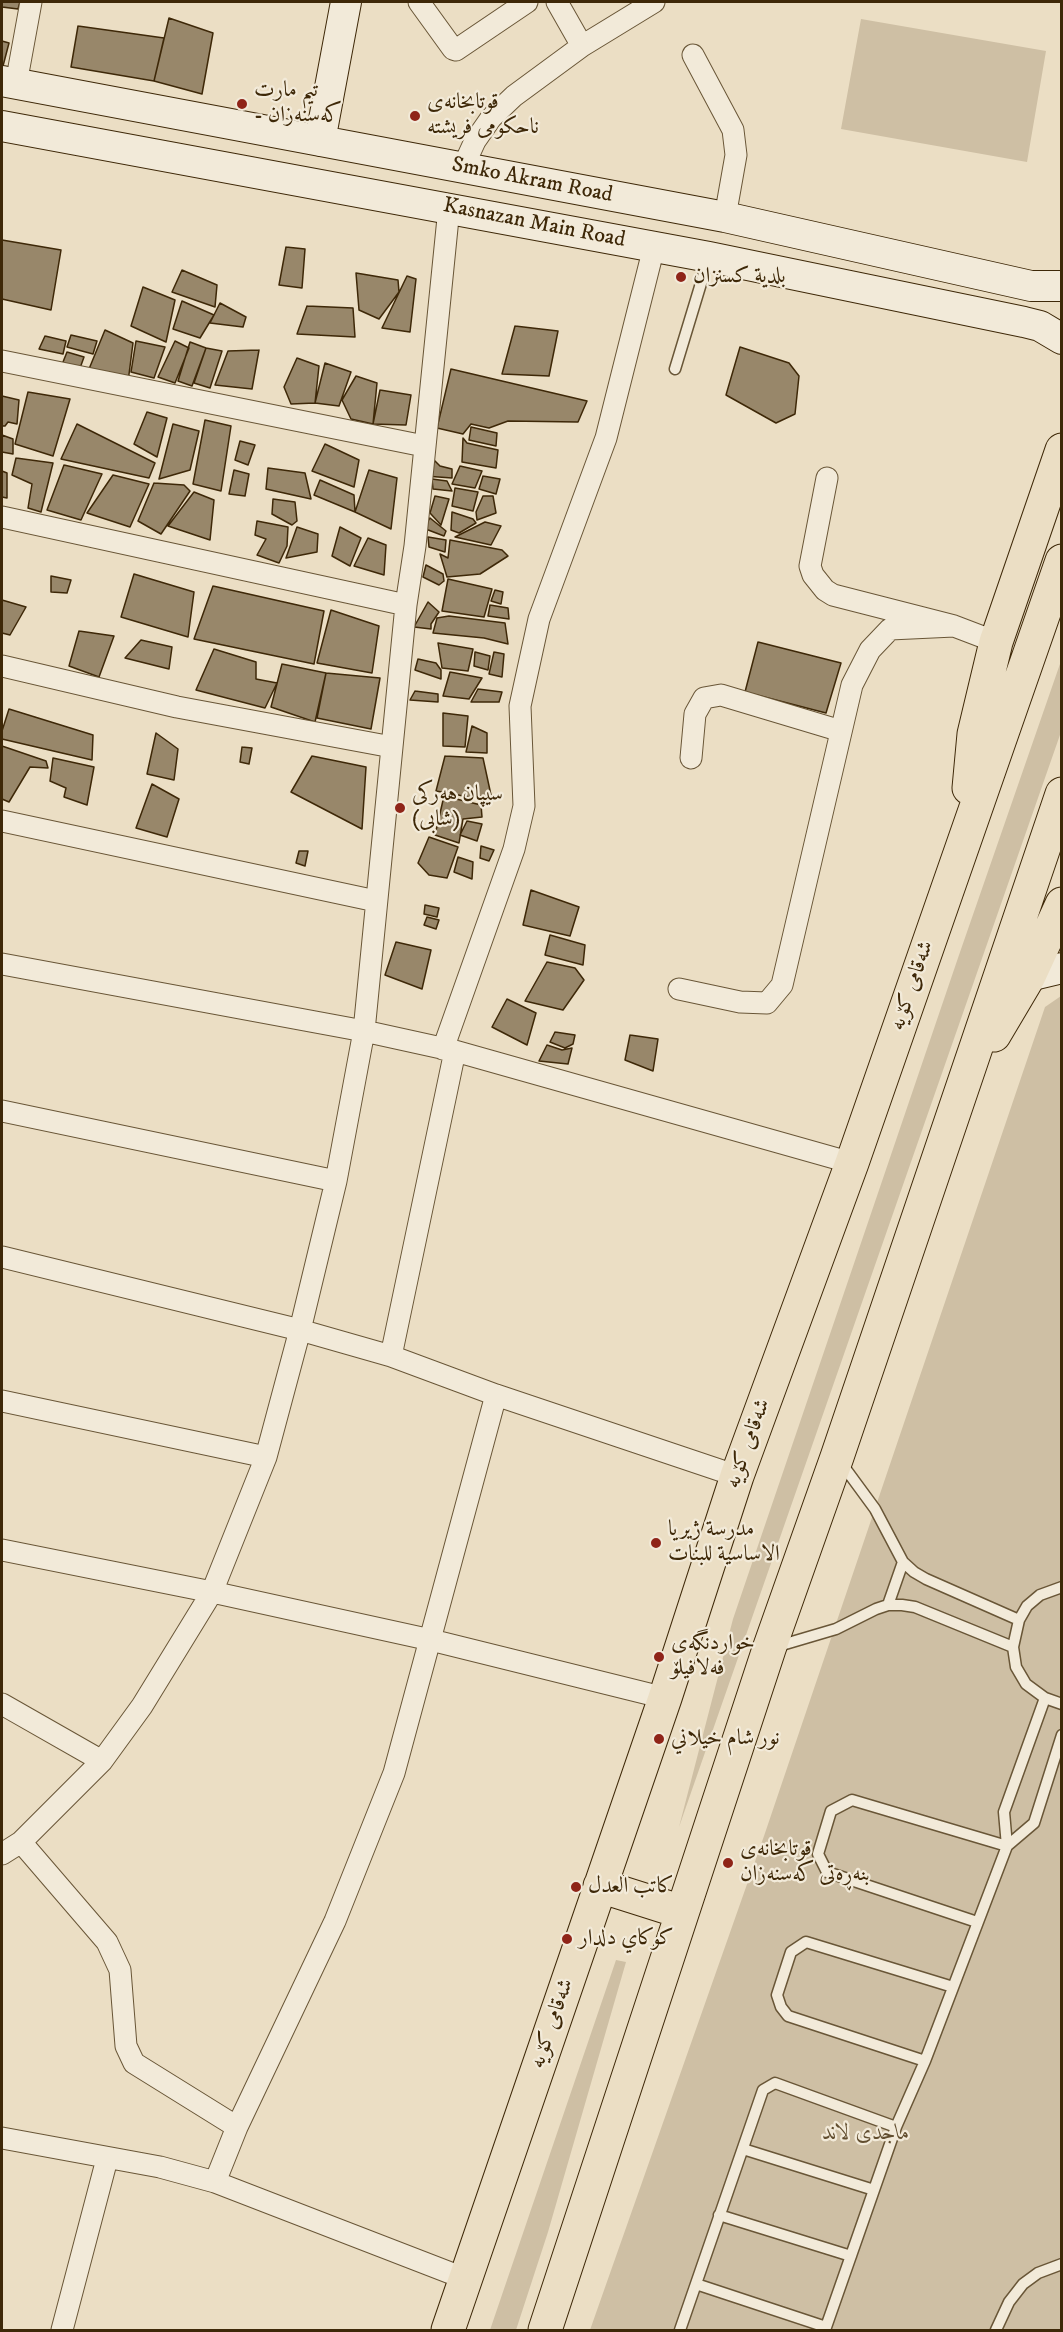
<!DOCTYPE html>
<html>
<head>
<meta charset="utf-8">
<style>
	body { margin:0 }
	#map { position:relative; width:1063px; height:2332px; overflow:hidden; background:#ebdec4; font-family:"IM FELL DW Pica",serif }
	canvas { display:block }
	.frame { position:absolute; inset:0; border:3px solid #3e2808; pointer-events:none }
</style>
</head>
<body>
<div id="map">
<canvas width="1063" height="2332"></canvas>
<div class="frame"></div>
</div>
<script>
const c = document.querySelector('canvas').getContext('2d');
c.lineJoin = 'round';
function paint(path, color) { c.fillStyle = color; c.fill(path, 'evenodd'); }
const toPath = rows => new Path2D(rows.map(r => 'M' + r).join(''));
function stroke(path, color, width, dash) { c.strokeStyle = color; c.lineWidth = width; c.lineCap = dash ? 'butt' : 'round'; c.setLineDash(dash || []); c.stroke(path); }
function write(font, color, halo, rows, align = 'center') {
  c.font = font + ' "IM FELL DW Pica",Amiri,serif'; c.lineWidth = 4.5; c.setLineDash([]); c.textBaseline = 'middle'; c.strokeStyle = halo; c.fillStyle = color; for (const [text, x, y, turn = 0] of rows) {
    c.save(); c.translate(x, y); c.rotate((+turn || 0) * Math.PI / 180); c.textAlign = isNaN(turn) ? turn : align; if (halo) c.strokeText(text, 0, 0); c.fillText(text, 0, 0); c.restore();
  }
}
paint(toPath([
	[861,19,1046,51,1027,162,841,129],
	[1061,661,1061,732,679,1827,733,1619,959,955],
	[1061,996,1061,2330,590,2330,764,1836,1045,1007],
	[616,1960,626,1962,548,2232,516,2330,490,2330]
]), '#cebfa4');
const building = toPath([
	[2,2,20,2,18,9,2,7,2,2],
	[169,18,213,33,202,94,154,81,169,18],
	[78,26,164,38,154,81,71,67,78,26],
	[2,41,9,43,3,66,2,65,2,41],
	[2,240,61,250,51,310,2,299,2,240],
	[286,247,305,249,302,288,279,285,286,247],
	[182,270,217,285,215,307,172,292,182,270],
	[356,273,398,280,399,292,379,319,359,310,356,273],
	[407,276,416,279,410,332,382,328,407,276],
	[143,287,175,300,166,342,131,326,143,287],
	[182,301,214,315,200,338,173,329,182,301],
	[220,303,246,317,243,327,210,323,220,303],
	[307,306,353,308,355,337,297,334,307,306],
	[515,326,558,331,549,376,502,374,515,326],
	[105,330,133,343,128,382,89,369,105,330],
	[71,335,97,341,93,354,67,347,71,335],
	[45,336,66,341,63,354,39,349,45,336],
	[136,341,165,347,154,378,131,372,136,341],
	[175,341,189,348,175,383,158,377,175,341],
	[190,342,206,348,192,386,178,381,190,342],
	[740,347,789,363,799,376,795,414,776,423,726,395,740,347],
	[206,348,222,351,210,388,194,383,206,348],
	[259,350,252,389,215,385,228,351,259,350],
	[67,352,84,357,79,371,61,367,67,352],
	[297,358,319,366,315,403,291,404,284,387,297,358],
	[325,363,351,372,339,406,315,403,325,363],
	[451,369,587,401,578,422,508,421,489,428,471,424,463,434,437,428,451,369],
	[356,376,377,383,373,424,351,419,342,400,356,376],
	[380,390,411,395,406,425,373,424,380,390],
	[28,392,70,399,53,456,15,444,28,392],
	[2,396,19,400,17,424,8,422,5,426,2,426,2,396],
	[147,412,167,418,157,457,134,444,147,412],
	[205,420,231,426,221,491,193,484,205,420],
	[77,424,155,463,149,478,61,459,77,424],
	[173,424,199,431,190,470,159,479,173,424],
	[471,427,497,433,496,446,469,440,471,427],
	[2,435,13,439,13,454,2,452,2,435],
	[463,438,467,443,498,450,496,468,462,462,463,438],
	[240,441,255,445,248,465,235,460,240,441],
	[325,444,359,460,354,487,312,471,325,444],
	[431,457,440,466,452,469,452,478,425,476,431,457],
	[16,458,53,463,41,512,28,508,32,484,12,475,16,458],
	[64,465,102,474,81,520,47,510,64,465],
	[460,466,482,471,475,488,452,484,460,466],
	[268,468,305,473,311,499,266,489,268,468],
	[234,470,249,474,245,496,229,494,234,470],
	[369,470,397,478,391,529,355,512,369,470],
	[2,471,7,473,7,498,2,497,2,471],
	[113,475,149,484,130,527,87,513,113,475],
	[483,476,500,479,496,494,479,489,483,476],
	[432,479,447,481,452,491,433,489,432,479],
	[320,480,354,495,355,512,314,495,320,480],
	[154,483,184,485,190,491,161,534,138,521,154,483],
	[455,488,478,492,473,511,452,506,455,488],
	[194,492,214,500,210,540,168,526,194,492],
	[435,496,449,499,441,525,430,513,435,496],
	[483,496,493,496,496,513,477,520,476,512,483,496],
	[273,499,295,502,297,521,292,525,272,514,273,499],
	[452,512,473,519,476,523,459,533,451,530,452,512],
	[430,518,446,531,444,536,423,528,430,518],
	[257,521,288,527,287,546,279,563,257,555,266,539,255,535,257,521],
	[485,522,501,526,491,545,455,537,485,522],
	[297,527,318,534,317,552,286,558,297,527],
	[340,527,361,538,350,566,332,556,340,527],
	[428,537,446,540,445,552,429,547,428,537],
	[368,538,386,545,384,575,354,566,368,538],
	[450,540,502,550,508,556,480,574,447,577,440,554,448,558,450,540],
	[426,565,443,574,444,581,439,585,423,577,426,565],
	[134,574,194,592,188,637,121,617,134,574],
	[51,576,71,580,67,593,51,592,51,576],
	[448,579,492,589,484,617,442,611,448,579],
	[213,586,324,611,314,664,194,639,213,586],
	[495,590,503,592,501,604,491,601,495,590],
	[2,600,26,607,10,635,2,633,2,600],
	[428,602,439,612,431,624,431,629,414,627,428,602],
	[490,605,508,608,509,619,488,616,490,605],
	[331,610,379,626,372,673,317,663,331,610],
	[449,616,505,623,508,644,484,638,433,633,437,618,449,616],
	[79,631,114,636,99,677,69,666,79,631],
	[141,640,172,647,169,669,125,658,141,640],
	[758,642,841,663,826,713,745,692,758,642],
	[438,643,473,649,468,671,442,668,438,643],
	[214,649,256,662,256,679,277,683,265,708,196,690,214,649],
	[475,652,490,656,488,670,474,666,475,652],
	[494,652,504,654,502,677,489,674,494,652],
	[418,659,436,663,441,670,441,679,415,670,418,659],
	[282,664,326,673,315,722,271,707,282,664],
	[450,672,482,678,469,699,443,696,450,672],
	[326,673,380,678,371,729,317,718,326,673],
	[478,689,502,692,499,702,471,702,478,689],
	[415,691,438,694,438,702,410,700,415,691],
	[9,709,93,735,92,760,2,739,2,731,9,709],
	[443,713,468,716,465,747,443,746,443,713],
	[472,726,487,733,487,753,466,752,472,726],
	[156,733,178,749,174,780,147,774,156,733],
	[2,746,46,761,48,768,30,767,9,802,2,799,2,746],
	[242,747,252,748,249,764,240,762,242,747],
	[312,756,366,767,362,829,291,792,312,756],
	[445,756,483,758,491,795,469,797,436,791,445,756],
	[53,758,94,767,87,805,64,797,66,788,50,781,53,758],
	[152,784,179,799,167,837,136,828,152,784],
	[444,796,481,805,482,817,463,819,459,843,435,835,444,796],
	[467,821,482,824,477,841,460,835,467,821],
	[429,837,458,847,447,878,429,875,418,863,429,837],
	[481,846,494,850,489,861,480,858,481,846],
	[299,851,308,851,305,866,296,863,299,851],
	[458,857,473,862,472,879,454,872,458,857],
	[531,890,579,907,570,936,523,925,531,890],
	[425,905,439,908,437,917,424,914,425,905],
	[427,917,439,920,436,929,424,925,427,917],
	[550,935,585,945,583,965,545,955,550,935],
	[396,942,431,950,422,989,385,975,396,942],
	[547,962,575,968,584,980,563,1010,525,1001,547,962],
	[507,999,536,1013,527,1045,492,1027,507,999],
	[555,1032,575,1035,573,1044,565,1048,550,1042,555,1032],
	[630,1035,658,1039,653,1071,625,1060,630,1035],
	[547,1045,562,1050,572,1048,568,1064,539,1061,547,1045]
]);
paint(building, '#98876a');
stroke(building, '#3e2808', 1.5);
const lane = toPath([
	[675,369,709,257],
	[842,1464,875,1509,903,1562,914,1572,926,1579,1019,1620],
	[1062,1587,1040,1595,1027,1606,1019,1620,1013,1647,1016,1667,1026,1684,1045,1698,1062,1704],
	[888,1605,903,1562],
	[775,1647,836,1629,876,1609,888,1605,902,1605,915,1607,1013,1647],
	[1007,1846,1034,1823,1062,1735],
	[977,1922,827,1872,818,1854,831,1811,852,1800,1007,1846],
	[925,2061,788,2016,781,2007,777,1995,791,1952,806,1942,953,1987],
	[743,2149,874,2190],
	[719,2215,851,2256],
	[696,2284,826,2327],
	[680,2330,763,2090,775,2083,896,2127],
	[825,2330,896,2127,925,2061,1007,1846,1004,1812,1045,1698],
	[996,2330,1009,2302,1023,2284,1038,2273,1062,2264]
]);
const street = toPath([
	[419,2,453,49,456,50,527,2],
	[557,2,582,46],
	[693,55,733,130,736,155,725,217],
	[16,84,31,2],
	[463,167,475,141,491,118,514,96,582,46,654,2],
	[2,361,424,446],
	[827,478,810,566,813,575,825,590,833,595,954,626,996,642],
	[2,517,406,605],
	[2,666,177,707,392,747],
	[691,758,695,714,704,698,721,695,841,731],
	[2,821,376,901],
	[2,964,364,1031,455,1051,852,1163],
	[679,989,740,1002,767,1003,782,985,852,685,870,650,890,629,954,626],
	[443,1049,514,849,524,806,520,706,539,619,606,438,654,247],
	[2,1111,336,1181],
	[2,1257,300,1330,391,1356,496,1395,737,1476],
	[391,1356,455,1051],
	[2,1401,266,1457],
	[2,1550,212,1592,431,1640,665,1698],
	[2,1704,102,1761],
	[21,1842,107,1942,120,1970,126,2046,134,2063,237,2127],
	[2,1854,21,1842,102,1761,142,1706,212,1592,266,1457,300,1330,336,1181,364,1031,406,605,415,546,449,208],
	[2,2138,160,2167,215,2182,466,2279],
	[215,2182,237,2127,335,1921,394,1773,496,1395],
	[62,2330,107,2159]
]);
const secondary = toPath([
	[2,81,725,217,1031,286,1062,286],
	[2,126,709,257,1024,322,1040,326,1062,339],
	[320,141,346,2],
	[1029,976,1062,968]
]);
const highway = toPath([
	[969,788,974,734,996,642,1062,450],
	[994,1035,1029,976,1062,904],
	[600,1886,682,1912],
	[448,2330,665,1698,737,1476,852,1163,1062,561],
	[545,2330,769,1649,837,1457,1062,794]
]);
stroke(lane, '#695637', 13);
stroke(street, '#695637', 23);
stroke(secondary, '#3e2808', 32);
stroke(highway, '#3e2808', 35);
stroke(lane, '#f2ead9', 10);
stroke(street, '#f2ead9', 21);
stroke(secondary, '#f2ead9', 30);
stroke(highway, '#ebdec4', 33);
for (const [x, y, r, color] of [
	[242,104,6,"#8f2418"],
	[415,116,6,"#8f2418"],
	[681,277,6,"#8f2418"],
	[400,808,6,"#8f2418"],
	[656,1543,6,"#8f2418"],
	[659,1657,6,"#8f2418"],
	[659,1739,6,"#8f2418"],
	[728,1863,6,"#8f2418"],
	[576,1887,6,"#8f2418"],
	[567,1939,6,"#8f2418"]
]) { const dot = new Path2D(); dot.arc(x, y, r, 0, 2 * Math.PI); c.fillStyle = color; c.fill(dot); stroke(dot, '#f2ead9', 2); }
write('22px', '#3e2808', '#f2ead9', [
	["تیم مارت",254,91],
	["- کەسنەزان",254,116],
	["قوتابخانەی",427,103],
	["ناحکومی فریشتە",427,128],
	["بلدية كسنزان",693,277],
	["سیپان هەرکی",412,795],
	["(شابی)",412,820],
	["مدرسة ژيريا",668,1530],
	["الاساسية للبنات",668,1555],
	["خواردنگەی",671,1644],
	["فەلافیلۆ",671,1669],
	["نور شام خيلاني",671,1739],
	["قوتابخانەی",740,1850],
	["بنەڕەتی کەسنەزان",740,1875],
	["كاتب العدل",588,1887],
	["كوكاي دلدار",579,1939]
], 'left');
write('22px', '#3e2808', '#f2ead9', [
	["Smko Akram Road",532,181,11],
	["Kasnazan Main Road",534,224,11],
	["شەقامی کۆیە",913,986,-71],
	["شەقامی کۆیە",749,1444,-70],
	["شەقامی کۆیە",553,2024,-71]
]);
write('italic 22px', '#624e2f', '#f2ead9', [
	["ماجدی لاند",866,2134]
]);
</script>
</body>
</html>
